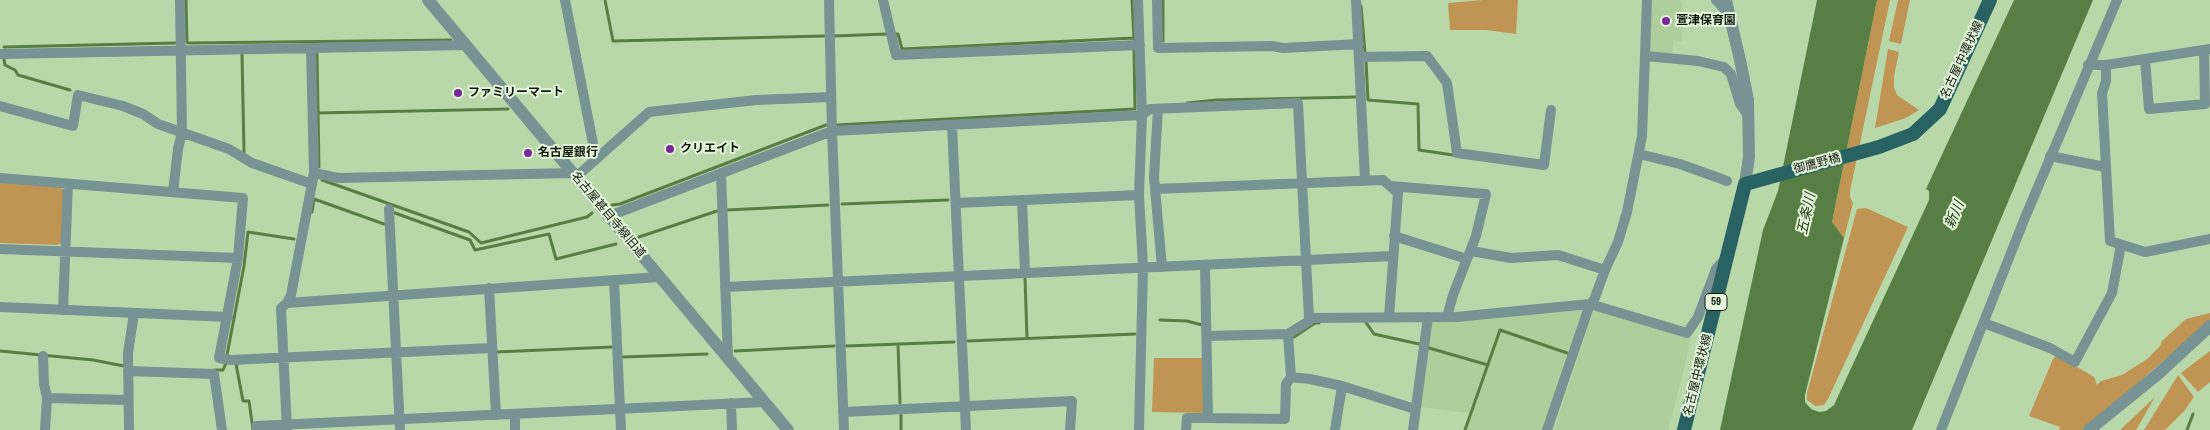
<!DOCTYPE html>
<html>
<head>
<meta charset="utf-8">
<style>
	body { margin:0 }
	canvas { display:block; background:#b9d8aa }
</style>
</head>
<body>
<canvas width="2210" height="430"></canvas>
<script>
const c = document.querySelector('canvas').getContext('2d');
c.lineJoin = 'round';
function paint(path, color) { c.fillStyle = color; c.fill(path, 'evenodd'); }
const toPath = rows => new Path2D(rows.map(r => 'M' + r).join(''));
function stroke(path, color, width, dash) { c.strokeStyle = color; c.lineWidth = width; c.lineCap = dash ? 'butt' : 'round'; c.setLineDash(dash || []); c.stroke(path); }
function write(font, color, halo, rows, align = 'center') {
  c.font = font + ' "Archivo Narrow","Noto Sans JP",sans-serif'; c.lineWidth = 4; c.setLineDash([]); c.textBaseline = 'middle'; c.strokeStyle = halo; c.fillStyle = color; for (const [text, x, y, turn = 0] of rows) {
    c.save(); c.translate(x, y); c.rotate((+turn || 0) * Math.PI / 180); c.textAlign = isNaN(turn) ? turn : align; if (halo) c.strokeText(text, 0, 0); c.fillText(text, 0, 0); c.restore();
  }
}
paint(toPath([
	[1649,0,1680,0,1682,2,1682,41,1673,40,1672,56,1650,52],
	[1583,309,1568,352,1499,328,1487,364,1428,347,1432,321],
	[1599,309,1690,336,1690,345,1668,430,1554,430,1593,312],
	[1500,331,1567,355,1542,430,1466,430],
	[1428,349,1486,366,1469,413,1421,407]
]), '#accf9b');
paint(toPath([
	[1484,0,1518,0,1516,34,1486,30,1450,30,1448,3],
	[1877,0,1890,0,1850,191,1850,198,1853,203,1844,238,1832,222],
	[1898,0,1910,0,1901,44,1889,41],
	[1888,49,1899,52,1894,76,1894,87,1897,95,1919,110,1906,118,1875,128],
	[0,182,61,187,63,190,62,242,58,245,0,243],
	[1866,208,1908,227,1828,399,1824,405,1815,406,1807,400,1807,393,1857,209],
	[2210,313,2210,320,2084,430,2059,430,2060,427,2029,416,2053,359,2057,355,2094,377,2097,385,2101,381,2122,375,2147,359,2160,346,2162,341,2186,319],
	[2210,351,2210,382,2198,392,2181,373],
	[1154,358,1205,358,1206,413,1152,412],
	[2178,375,2194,397,2185,410,2165,430,2144,430],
	[2155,397,2136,430,2120,430]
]), '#c09453');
paint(toPath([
	[1817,0,1877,0,1832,222,1844,238,1805,395,1805,402,1811,409,1819,412,1826,411,1834,405,1929,200,1929,191,1926,189,2014,0,2093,0,1912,430,1720,430,1763,230,1778,191]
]), '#587f43');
stroke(toPath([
	[186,0,187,42],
	[605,0,613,41,824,36],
	[1132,0,1134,39],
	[1163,0,1163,41],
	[1361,6,1365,53],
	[896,34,898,34,902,49,1134,38],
	[834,36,887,34],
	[188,43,451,40],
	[4,47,175,43],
	[242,54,244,152],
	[317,54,319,167],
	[4,59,5,65,15,70,18,75,70,90],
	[1366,61,1368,100,1418,104,1419,150,1453,155],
	[1187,103,1216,100,1356,97],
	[318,113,508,109],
	[836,125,1135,109,1134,50],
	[322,180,469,232,481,243,587,217,592,213],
	[842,204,948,200],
	[612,205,620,204,826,125],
	[727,210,828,205],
	[312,212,314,199,384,224],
	[395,213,470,240,475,250,549,234,556,259,616,244],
	[639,237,717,211],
	[1025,278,1027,338],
	[1160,320,1187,321,1202,325],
	[1365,321,1374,334,1419,344],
	[1294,337,1315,323,1319,323],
	[968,341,1135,334],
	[898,344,900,403],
	[846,346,954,342],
	[1429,348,1488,365],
	[0,351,93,360,124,366],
	[735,351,834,346],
	[496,352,612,347],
	[227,355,244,266,248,232,294,239],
	[623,357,707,354],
	[238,364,236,364,243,401,249,401,253,430],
	[214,370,223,370,226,363],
	[901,415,901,430],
	[1465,430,1500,330,1567,353],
	[2187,430,2193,414]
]), '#587f43', 3);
stroke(toPath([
	[565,0,596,159],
	[829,0,832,131,844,430],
	[883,0,896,55,1140,45],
	[1138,0,1142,115,1139,195,1143,267,1139,430],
	[1157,0,1158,48,1272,46,1283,48,1359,44],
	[1356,0,1365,180],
	[1716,0,1729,14],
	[0,54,466,45],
	[1646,56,1698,61,1724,67,1731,74,1740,104,1749,117],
	[1360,57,1427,56,1447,83,1457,153,1544,165,1551,110],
	[2145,59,2149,109,2205,104,2204,50],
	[2088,65,2106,65,2210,49],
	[2106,65,2106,81,2102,93,2110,241,2145,252,2210,239],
	[0,106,73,126,78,95,123,106,143,114,158,124,229,149,252,163,312,184],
	[1158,109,1154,177,1162,267],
	[952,125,966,430],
	[1639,154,1680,164,1727,181],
	[2050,156,2105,167],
	[314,173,338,178,573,173],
	[721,173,728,358],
	[576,177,649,112,756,100,831,97],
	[0,178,243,198,238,258,219,358,230,360,492,348],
	[1391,186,1486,194,1476,236,1453,295,1447,317],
	[1155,189,1383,180,1398,193,1389,317],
	[173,192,178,149,182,132,180,0],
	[1022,200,1025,273],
	[956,203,1139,195],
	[389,209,400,430],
	[609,216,832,131,1142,115,1150,109,1298,103,1309,318,1456,317,1590,304,1687,333,1698,317,1716,269,1726,258],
	[1394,236,1467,259],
	[0,249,238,258],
	[1471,251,1511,258,1558,255,1605,270],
	[614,280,621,430],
	[725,287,1393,256],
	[489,288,496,415],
	[287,303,659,277],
	[0,307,228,317],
	[63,310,68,184],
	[1984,323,2050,348,2075,362,2112,293,2121,245],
	[1207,336,1288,334,1309,321,1309,318],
	[43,356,44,384,47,398,45,430],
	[128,371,214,374,222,430],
	[1291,377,1310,379,1342,386,1415,409],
	[47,398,128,400],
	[731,403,732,430],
	[843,412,1072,401,1070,430],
	[515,414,515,430],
	[1208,418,1285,419,1286,384,1291,377,1288,334],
	[256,426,764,402],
	[129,430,128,353,134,313],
	[287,430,281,308,287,303,291,295,314,173,311,48],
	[1186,430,1187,418,1208,418,1205,265],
	[1335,430,1342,386],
	[1413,430,1428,317],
	[1547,430,1590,304,1594,300,1605,270,1618,242,1627,212,1642,136,1647,0],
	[1941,430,2024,220,2117,0]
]), '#779393', 10);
stroke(toPath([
	[428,0,788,430],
	[1726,0,1740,60,1748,100,1749,157,1745,184],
	[2089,430,2158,374,2210,326]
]), '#779393', 12);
stroke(toPath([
	[1684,430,1745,184,1879,147,1913,134,1940,109,1990,0]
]), '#286262', 14);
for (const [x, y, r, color] of [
	[1666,21,5,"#7a2898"],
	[458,93,5,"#7a2898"],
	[670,149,5,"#7a2898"],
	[528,153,5,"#7a2898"]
]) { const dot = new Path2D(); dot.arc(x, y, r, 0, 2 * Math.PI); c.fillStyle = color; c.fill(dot); stroke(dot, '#e4f3dc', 2); }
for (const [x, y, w] of [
	[1716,302,22]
]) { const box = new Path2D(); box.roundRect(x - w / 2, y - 8.5, w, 17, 4); c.fillStyle = '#e4f3dc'; c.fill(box); stroke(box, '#0f1a09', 1); }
write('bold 11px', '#0f1a09', null, [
	["59",1716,302]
]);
write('bold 12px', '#0f1a09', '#e4f3dc', [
	["萱津保育園",1676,21],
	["ファミリーマート",468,93],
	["クリエイト",680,149],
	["名古屋銀行",538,153]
], 'left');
write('12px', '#0f1a09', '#e4f3dc', [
	["名古屋中環状線",1962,60,-65],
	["御鷹野橋",1817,164,-15],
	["名古屋甚目寺線旧道",608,215,50],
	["名古屋中環状線",1698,375,-76]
]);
write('italic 14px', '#1d380b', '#e4f3dc', [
	["五条川",1807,214,-78],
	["新川",1955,215,-67]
]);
</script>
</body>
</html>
